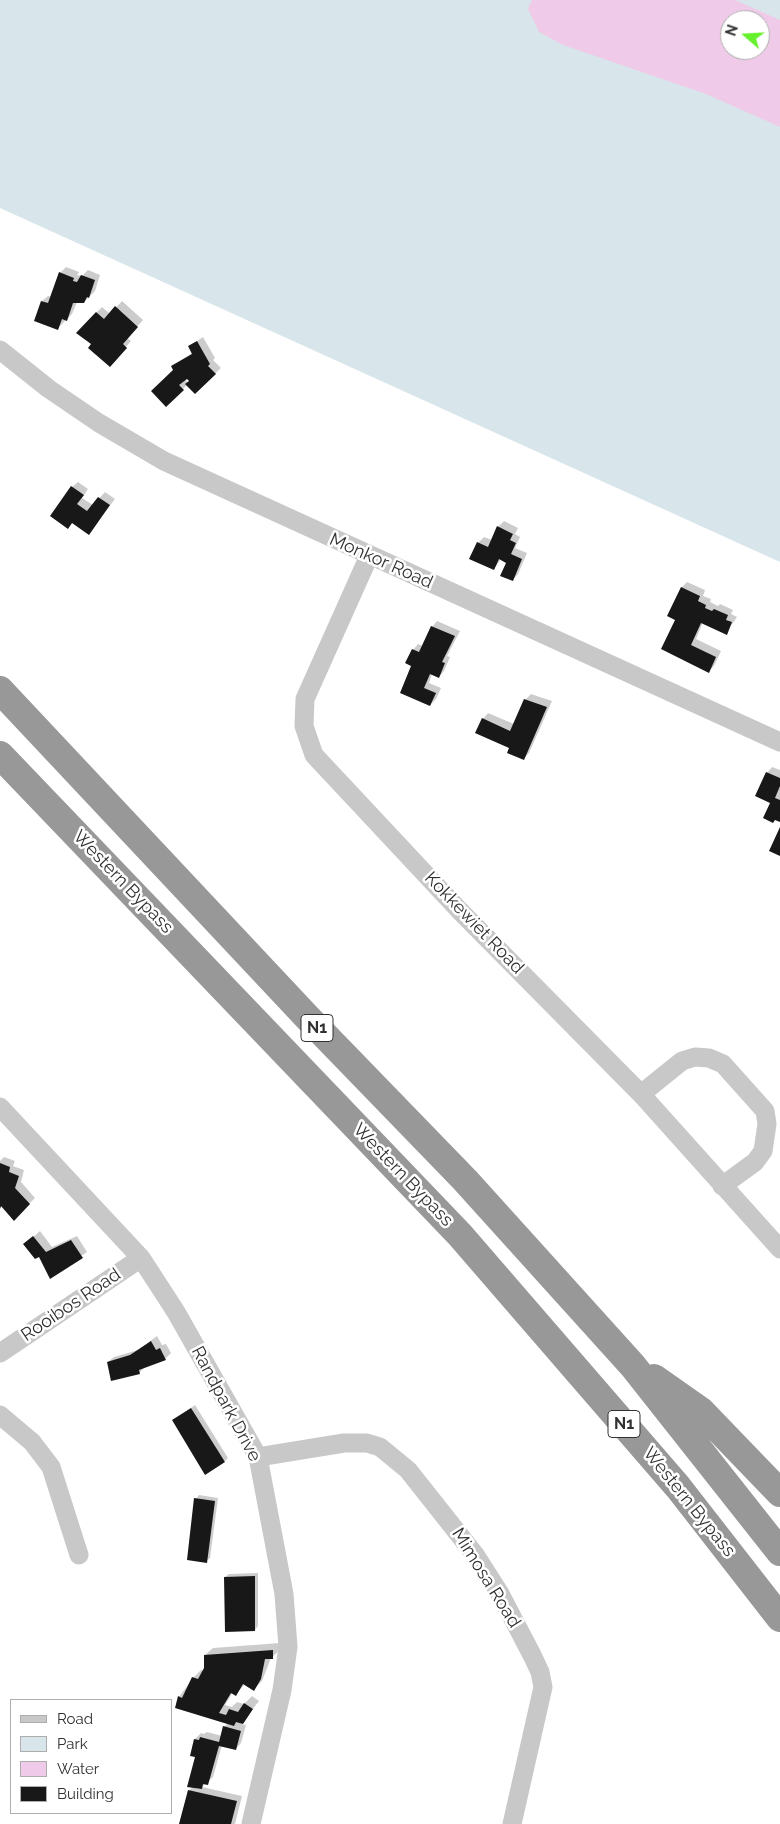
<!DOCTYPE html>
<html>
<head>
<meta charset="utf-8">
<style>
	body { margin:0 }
	#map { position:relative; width:780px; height:1824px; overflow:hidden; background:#fff; font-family:Raleway,sans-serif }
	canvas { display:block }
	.legend { position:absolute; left:10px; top:1699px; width:162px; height:115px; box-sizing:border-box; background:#fff; border:1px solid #adadad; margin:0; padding:6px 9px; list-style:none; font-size:15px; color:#313131 }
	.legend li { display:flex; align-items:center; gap:10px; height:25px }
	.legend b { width:25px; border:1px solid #adadad }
	.north { position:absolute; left:720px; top:10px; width:50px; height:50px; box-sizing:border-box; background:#fff; border:1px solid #adadad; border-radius:50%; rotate:289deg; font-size:14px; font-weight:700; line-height:20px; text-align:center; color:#313131 }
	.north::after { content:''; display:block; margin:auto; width:18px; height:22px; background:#64f12b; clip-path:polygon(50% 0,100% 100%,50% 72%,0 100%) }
</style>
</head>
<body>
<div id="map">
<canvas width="780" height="1824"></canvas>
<ul class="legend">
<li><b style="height:6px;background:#c8c8c8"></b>Road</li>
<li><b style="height:14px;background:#d8e5ea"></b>Park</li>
<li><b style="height:14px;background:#efcbe9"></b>Water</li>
<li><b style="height:14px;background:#181818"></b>Building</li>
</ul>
<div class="north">N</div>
</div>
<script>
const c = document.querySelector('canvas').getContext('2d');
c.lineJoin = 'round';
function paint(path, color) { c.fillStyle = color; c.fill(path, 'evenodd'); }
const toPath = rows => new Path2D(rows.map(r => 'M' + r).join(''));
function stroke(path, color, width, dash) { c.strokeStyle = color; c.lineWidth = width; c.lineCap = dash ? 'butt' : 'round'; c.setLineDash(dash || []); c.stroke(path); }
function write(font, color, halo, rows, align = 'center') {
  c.font = font + ' Raleway,sans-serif'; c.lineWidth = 5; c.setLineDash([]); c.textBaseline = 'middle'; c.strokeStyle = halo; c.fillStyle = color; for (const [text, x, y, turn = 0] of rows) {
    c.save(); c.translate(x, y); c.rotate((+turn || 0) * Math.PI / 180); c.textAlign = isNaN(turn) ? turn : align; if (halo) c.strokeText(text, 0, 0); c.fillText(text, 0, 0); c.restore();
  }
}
paint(toPath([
	[0,0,780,0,780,562,0,208],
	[730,20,760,20,760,50,730,50]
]), '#d8e5ea');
paint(toPath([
	[532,0,735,0,780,20,780,127,706,94,563,45,539,32,528,9],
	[730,20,760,20,760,50,730,50]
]), '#efcbe9');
paint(toPath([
	[66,267,79,272,77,275,82,276,88,270,100,275,95,291,84,302,77,302,72,314,58,328,42,301,48,296,52,297,60,273],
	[122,301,143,320,127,338,131,341,115,360,93,344,96,313,102,307,110,314],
	[203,337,215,358,213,360,221,368,195,393,187,385,166,405,175,370,173,366,192,353,190,346],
	[187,377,190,381,188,383,185,379],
	[78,482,88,489,82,498,93,505,105,492,115,499,89,533,73,522,68,527,72,487],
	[504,521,518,528,515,534,520,537,515,548,527,553,518,574,512,580,508,562,501,559,494,569,478,543,484,537,492,540,498,527],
	[687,582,705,590,703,596,711,599,710,602,718,606,720,604,733,610,731,614,737,617,726,633,703,622,696,639,721,651,714,666,709,671,663,648,677,619,682,587],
	[437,621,460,631,447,656,450,657,444,671,439,677,432,674,429,683,441,688,436,699,430,705,413,665,413,650,418,644,423,646,432,627],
	[531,694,552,701,529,753,523,759,483,719,488,713,514,724,525,700],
	[772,767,780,770,780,821,772,802,767,773],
	[4,1157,15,1161,13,1166,24,1170,21,1182,35,1198,14,1219,3,1206,0,1208,0,1161],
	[40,1231,52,1247,77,1236,87,1252,50,1277,31,1239],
	[157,1336,162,1345,166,1344,171,1353,165,1359,145,1367,139,1373,108,1362,114,1357,138,1350],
	[195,1405,228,1458,225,1461,173,1421],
	[199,1495,218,1498,210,1558,206,1561,196,1499],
	[258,1573,258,1626,255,1630,225,1577,229,1574],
	[280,1643,280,1650,271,1658,262,1681,254,1689,245,1684,236,1694,233,1692,225,1705,232,1707,237,1702,244,1704,252,1696,259,1701,241,1724,246,1725,241,1743,236,1749,222,1745,213,1777,202,1787,242,1796,235,1824,181,1824,189,1791,193,1786,196,1757,192,1755,195,1739,201,1733,204,1734,207,1732,222,1736,224,1727,228,1723,179,1697,193,1678,201,1670,204,1671,205,1655,213,1648]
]), '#0003');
paint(toPath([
	[59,272,74,278,73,281,77,282,81,275,95,280,89,298,87,297,84,303,73,303,67,321,62,319,58,330,34,321,41,301,48,303],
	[115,306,138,327,123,344,127,348,110,367,88,348,91,344,76,333,96,312,104,319],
	[197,341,210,364,208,366,216,374,195,394,185,384,189,381,187,379,179,385,184,390,166,407,151,391,173,370,171,366,192,354,188,346],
	[71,486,84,495,77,504,87,511,98,497,110,505,89,535,72,523,68,529,50,516],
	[497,526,513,534,510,540,516,543,511,554,522,559,513,581,500,576,506,563,499,559,494,570,469,559,477,542,488,547],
	[681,587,700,596,698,601,706,605,705,608,712,611,714,609,728,615,726,620,732,622,727,635,701,623,691,645,716,657,709,673,661,649,675,620,667,616],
	[431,626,455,636,442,662,445,663,439,678,430,674,424,688,436,693,430,706,400,693,411,666,405,663,412,649,419,652],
	[524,699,547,707,524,760,507,753,509,748,475,733,482,718,510,731],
	[766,772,780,778,780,786,775,798,780,800,780,822,775,820,773,823,763,818,770,803,755,796],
	[780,827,780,856,769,851],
	[0,1163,10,1167,9,1172,19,1176,15,1188,30,1204,14,1221,1,1206,0,1209],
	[33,1236,46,1252,71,1240,83,1258,50,1279,39,1257,35,1259,23,1244],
	[151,1341,156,1350,160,1348,166,1360,139,1370,140,1374,111,1381,107,1362,130,1355],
	[191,1408,225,1462,205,1475,172,1420],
	[194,1498,215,1501,207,1563,187,1560],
	[255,1576,255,1631,225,1632,224,1577],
	[273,1650,273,1659,265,1659,261,1679,254,1691,243,1684,236,1696,231,1693,219,1713,226,1715,229,1709,238,1712,244,1703,253,1709,243,1724,236,1722,234,1726,175,1708,178,1696,182,1698,192,1677,198,1679,204,1668,204,1655],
	[223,1726,241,1731,236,1750,219,1746,208,1785,203,1784,202,1789,187,1787,195,1757,190,1756,194,1739,199,1740,200,1737,219,1742],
	[188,1790,237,1801,231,1824,179,1824]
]), '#181818');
stroke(toPath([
	[0,350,49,389,99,423,164,461,780,742],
	[369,556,305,699,304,726,314,755,459,910,641,1094,780,1249],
	[641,1094,682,1061,695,1057,709,1058,723,1064,765,1111,767,1124,763,1151,755,1162,722,1186],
	[0,1107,141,1258,176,1312,258,1457,284,1594,288,1647,282,1690,251,1824],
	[0,1353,141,1258],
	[0,1415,32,1442,51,1467,79,1555],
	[258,1457,344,1443,367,1443,380,1447,408,1470,476,1556,499,1592,532,1655,540,1672,543,1687,512,1824]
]), '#c8c8c8', 19);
stroke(toPath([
	[0,690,307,1017,465,1180,633,1366,780,1552],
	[0,755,460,1235,678,1487,780,1618],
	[654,1378,701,1411,780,1493]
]), '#989898', 28);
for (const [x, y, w] of [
	[317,1028,32],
	[624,1424,32]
]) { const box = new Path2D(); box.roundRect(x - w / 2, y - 13.5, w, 27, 4); c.fillStyle = '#fff'; c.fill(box); stroke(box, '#313131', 1); }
write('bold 16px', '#313131', null, [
	["N1",317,1028],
	["N1",624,1424]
]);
write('18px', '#313131', '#fff', [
	["Monkor Road",381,561,24],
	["Western Bypass",123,882,46],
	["Kokkewiet Road",474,923,46],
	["Western Bypass",403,1175,46],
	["Rooibos Road",71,1305,-34],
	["Randpark Drive",226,1404,62],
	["Western Bypass",689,1502,51],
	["Mimosa Road",486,1578,58]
]);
</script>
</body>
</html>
